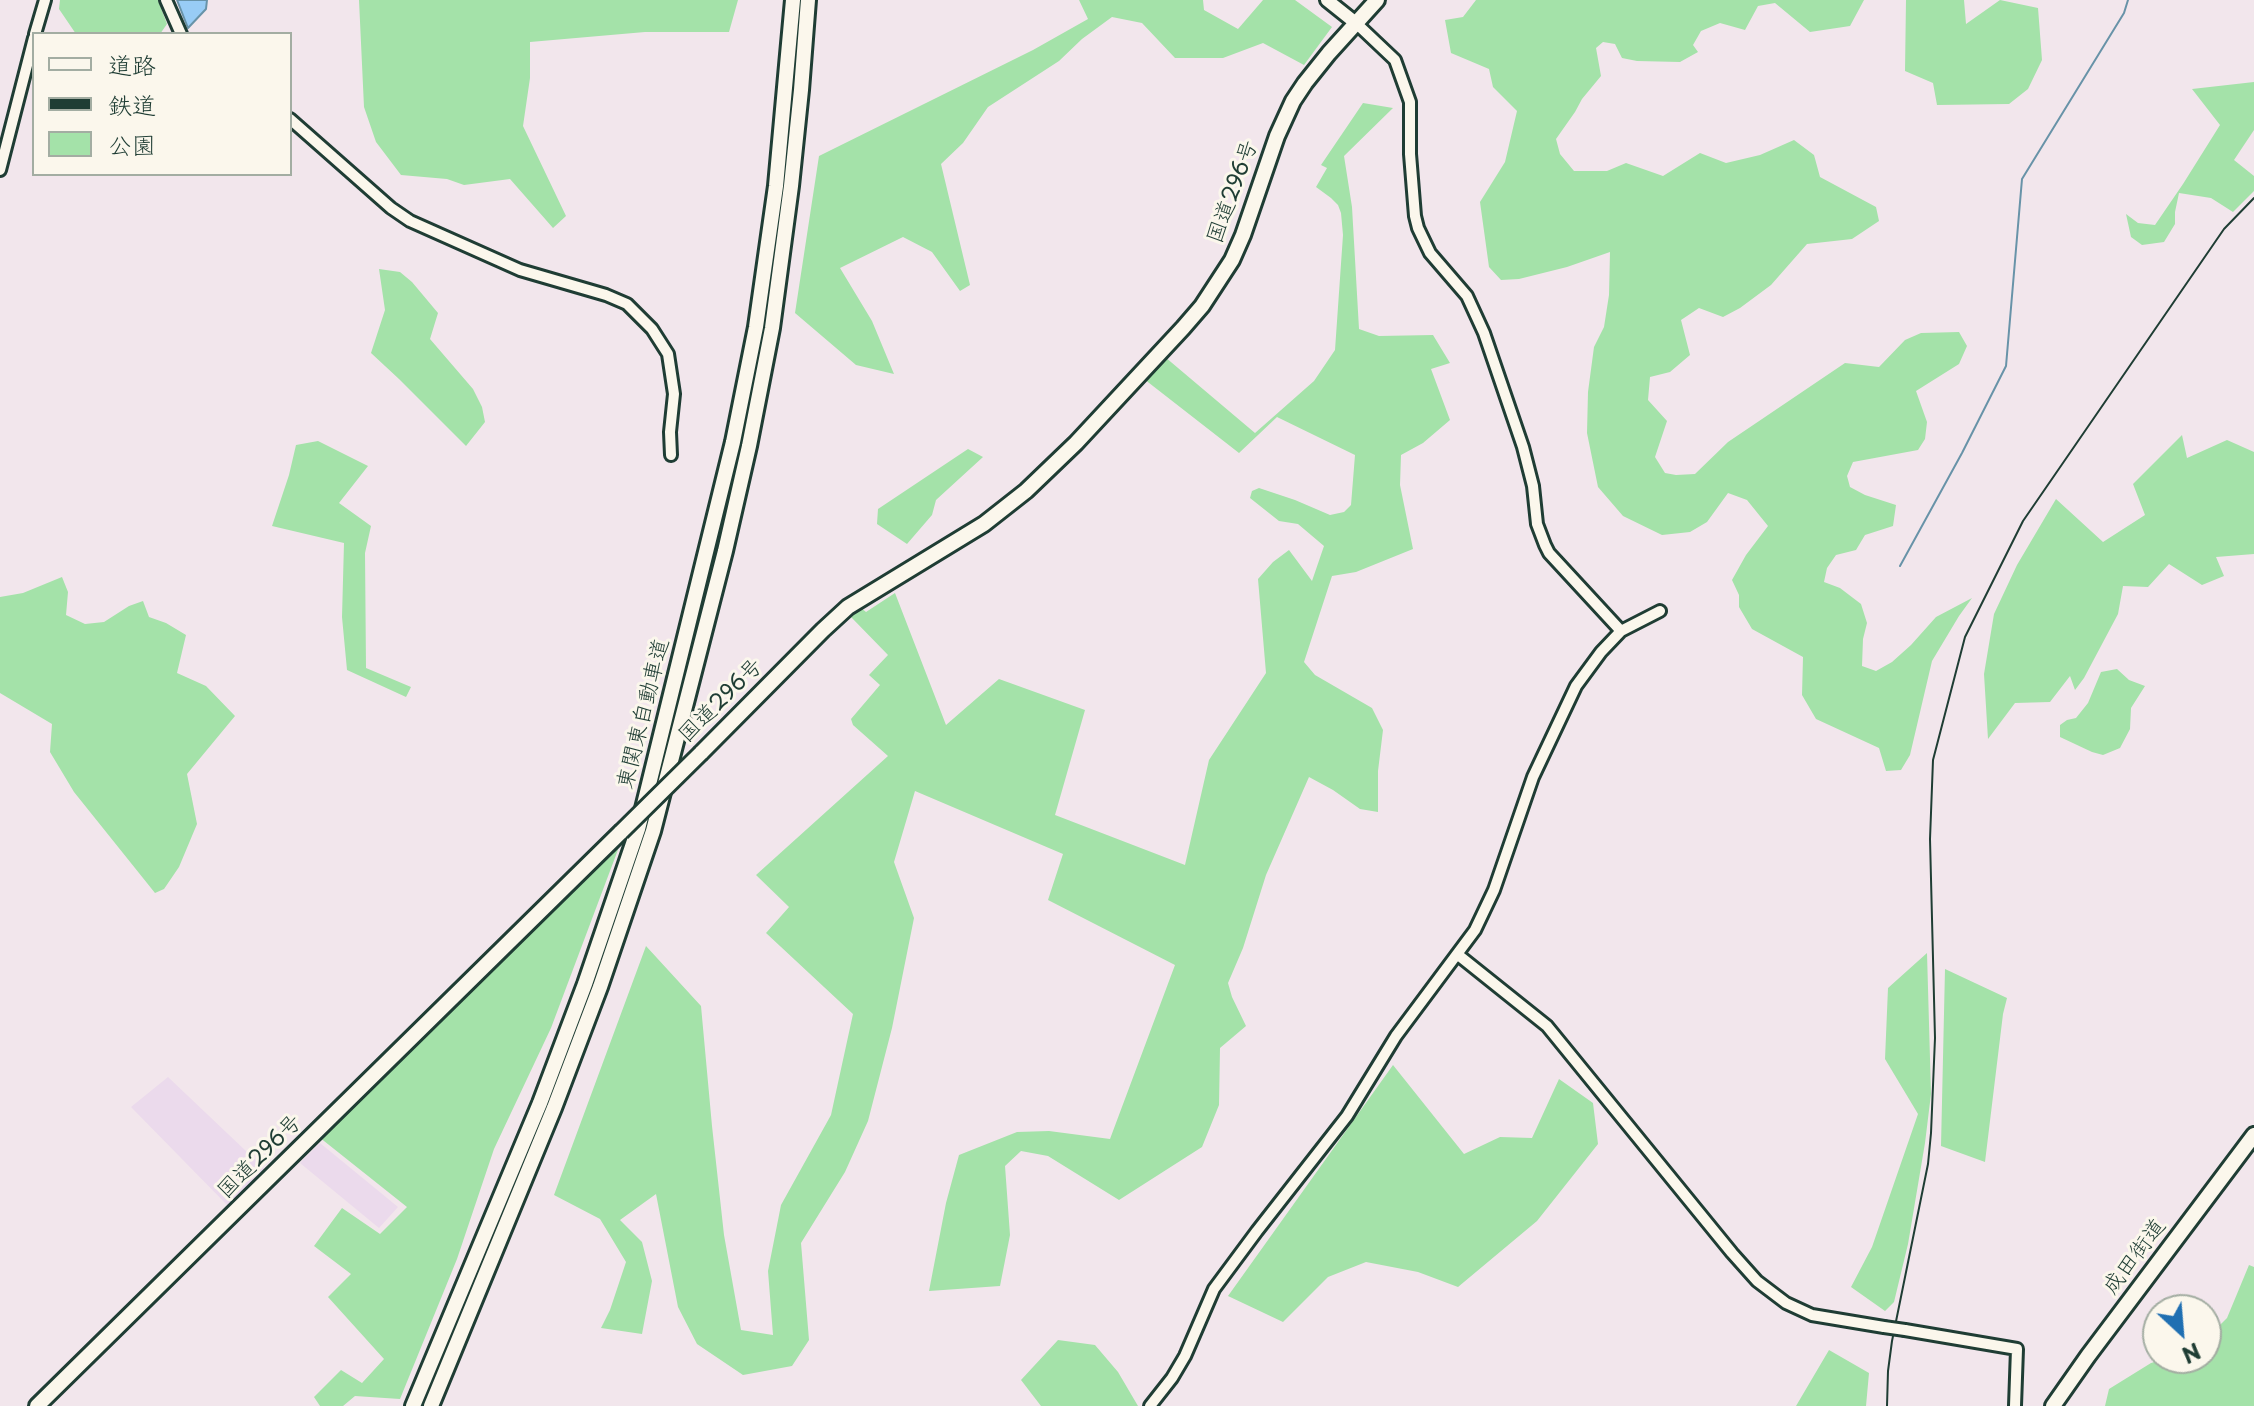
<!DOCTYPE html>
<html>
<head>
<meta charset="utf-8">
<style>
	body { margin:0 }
	#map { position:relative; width:2254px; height:1406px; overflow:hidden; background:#f2e6ec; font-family:"Playpen Sans","Klee One",sans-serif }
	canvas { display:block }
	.legend { position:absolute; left:32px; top:32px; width:260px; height:144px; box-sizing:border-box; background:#fbf7ec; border:2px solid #a3ada2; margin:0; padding:10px 14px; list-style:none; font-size:24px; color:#1f3d34 }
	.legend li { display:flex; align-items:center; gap:16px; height:40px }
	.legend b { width:40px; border:2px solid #a3ada2 }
	.north { position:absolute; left:2142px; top:1294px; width:80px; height:80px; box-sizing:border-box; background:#fbf7ec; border:2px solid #a3ada2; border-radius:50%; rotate:154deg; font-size:22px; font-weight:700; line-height:32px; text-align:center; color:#1f3d34 }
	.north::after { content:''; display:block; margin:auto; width:28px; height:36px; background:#1f6fb2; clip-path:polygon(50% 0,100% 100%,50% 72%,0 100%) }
</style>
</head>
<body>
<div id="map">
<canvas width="2254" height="1406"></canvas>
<ul class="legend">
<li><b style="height:10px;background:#fbf7ec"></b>道路</li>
<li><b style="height:10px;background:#1f3d34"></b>鉄道</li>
<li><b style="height:22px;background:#a4e2a9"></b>公園</li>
</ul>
<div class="north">N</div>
</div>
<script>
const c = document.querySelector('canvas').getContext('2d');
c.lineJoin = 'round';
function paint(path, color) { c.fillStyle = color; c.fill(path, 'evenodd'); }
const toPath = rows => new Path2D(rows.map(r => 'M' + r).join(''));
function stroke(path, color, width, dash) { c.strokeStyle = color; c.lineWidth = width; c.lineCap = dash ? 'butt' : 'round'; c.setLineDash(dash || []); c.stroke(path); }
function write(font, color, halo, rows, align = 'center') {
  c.font = font + ' "Playpen Sans","Klee One",sans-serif'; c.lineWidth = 6; c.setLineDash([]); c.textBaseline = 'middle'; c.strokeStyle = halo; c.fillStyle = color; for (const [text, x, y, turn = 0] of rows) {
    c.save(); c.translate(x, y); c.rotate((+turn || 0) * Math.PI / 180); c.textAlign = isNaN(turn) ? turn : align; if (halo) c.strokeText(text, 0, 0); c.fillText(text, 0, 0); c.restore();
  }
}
paint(toPath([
	[168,1077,267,1171,230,1208,131,1107],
	[320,1143,398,1207,379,1228,300,1163]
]), '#ebdaec');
paint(toPath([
	[60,0,158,0,167,24,160,34,76,34,59,9],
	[359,0,738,0,729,32,645,32,530,42,530,78,523,126,566,216,553,228,510,179,464,185,447,179,401,175,376,142,364,107],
	[1079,0,1203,0,1204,10,1238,29,1263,0,1295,0,1332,27,1304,65,1263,43,1223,58,1175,58,1142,23,1112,17,1082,39,1059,61,988,107,963,143,941,164,970,285,960,291,932,252,903,237,840,268,872,321,894,374,856,365,795,313,819,156,1033,50,1088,19],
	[1476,0,1864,0,1850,26,1810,32,1775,3,1758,6,1745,30,1720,23,1701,31,1693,45,1698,52,1680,62,1637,61,1622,58,1615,44,1603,42,1596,48,1601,76,1582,99,1575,112,1556,139,1560,154,1574,171,1607,171,1626,163,1663,176,1700,153,1726,163,1760,155,1794,140,1814,155,1820,177,1876,207,1879,221,1852,239,1807,244,1771,285,1740,308,1723,317,1699,308,1681,320,1690,355,1670,372,1650,377,1648,400,1667,421,1655,457,1665,473,1676,475,1695,474,1728,442,1845,363,1879,367,1905,340,1921,333,1959,332,1967,346,1959,364,1916,391,1927,422,1925,439,1918,450,1853,462,1847,476,1850,487,1865,495,1896,505,1893,526,1865,535,1856,550,1836,555,1827,568,1824,582,1840,588,1861,604,1867,623,1863,639,1862,666,1876,671,1892,662,1911,645,1936,617,1972,598,1959,616,1932,661,1910,755,1901,770,1886,771,1879,748,1816,719,1802,695,1803,657,1752,629,1739,607,1739,595,1732,580,1746,555,1768,526,1747,500,1728,493,1707,522,1690,532,1662,535,1623,516,1598,487,1587,433,1588,392,1594,347,1604,327,1609,295,1610,252,1567,267,1519,279,1501,280,1489,267,1480,202,1505,162,1517,111,1493,87,1489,69,1451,53,1445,20,1463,17],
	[1906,0,1964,0,1966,24,2000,0,2038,8,2042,60,2028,89,2009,104,1937,105,1933,83,1905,71],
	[2254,82,2254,130,2234,160,2254,176,2254,191,2233,212,2211,198,2179,193,2175,212,2175,224,2164,242,2142,245,2131,237,2126,214,2138,223,2155,225,2183,184,2220,125,2192,89],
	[1363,103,1393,108,1344,156,1352,207,1359,329,1379,336,1433,335,1450,363,1431,369,1450,420,1423,443,1401,455,1400,485,1413,549,1356,572,1332,576,1304,662,1315,675,1372,708,1383,730,1378,771,1378,812,1360,809,1333,790,1309,777,1266,875,1243,948,1228,983,1232,997,1246,1026,1220,1048,1219,1105,1202,1147,1119,1200,1048,1156,1021,1151,1005,1166,1010,1235,1000,1286,929,1291,946,1203,959,1155,1017,1132,1049,1131,1110,1139,1175,965,1048,900,1063,854,915,791,894,862,914,918,892,1028,868,1121,845,1172,801,1243,809,1340,792,1366,743,1375,697,1344,678,1307,656,1194,620,1220,642,1242,652,1281,642,1334,601,1328,610,1310,626,1262,600,1219,554,1195,646,946,701,1006,712,1126,724,1235,741,1330,773,1335,768,1271,781,1205,831,1115,853,1014,766,933,789,907,756,875,888,756,853,725,851,719,880,685,869,675,888,655,851,617,861,608,866,612,895,593,946,725,999,679,1085,710,1055,815,1185,865,1209,760,1266,673,1258,579,1273,562,1289,550,1312,581,1324,546,1298,524,1279,521,1250,498,1252,491,1259,488,1295,500,1330,515,1344,512,1351,505,1355,455,1277,417,1239,453,1144,379,1165,357,1255,433,1314,381,1335,350,1343,235,1341,213,1338,205,1331,198,1316,187,1327,168,1321,165],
	[379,269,400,272,412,282,438,313,430,339,473,389,482,407,485,422,466,446,399,379,371,353,385,310],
	[2182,435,2187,458,2227,440,2254,452,2254,554,2216,557,2224,576,2202,585,2169,564,2148,587,2123,586,2118,614,2084,678,2075,690,2070,676,2050,702,2015,703,1988,739,1984,674,1994,614,2017,565,2056,499,2103,542,2145,515,2133,484],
	[318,441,368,466,339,503,371,526,365,553,366,668,411,687,406,697,347,670,342,617,344,543,272,526,289,475,296,445],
	[968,449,983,457,936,500,932,515,907,544,877,524,878,509],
	[62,577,68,592,66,615,85,624,104,622,129,606,143,601,149,617,166,623,186,635,177,673,206,686,235,716,187,774,197,824,179,867,164,889,155,893,74,792,50,752,52,724,0,693,0,597,23,593],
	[2117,669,2129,680,2145,686,2131,708,2130,729,2120,748,2103,755,2092,752,2060,737,2060,725,2067,720,2076,718,2088,703,2101,672],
	[619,847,551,1028,494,1149,457,1259,400,1399,355,1396,343,1406,320,1406,314,1397,341,1370,362,1383,384,1359,328,1297,351,1274,314,1246,342,1208,380,1234,407,1207,319,1137],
	[1927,953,1931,1094,1925,1143,1908,1244,1894,1302,1885,1311,1851,1287,1872,1247,1918,1114,1885,1059,1888,988],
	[1945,969,2007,998,2003,1014,1985,1162,1941,1146],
	[1393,1065,1464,1154,1500,1137,1532,1138,1559,1079,1593,1103,1598,1144,1537,1221,1458,1287,1418,1272,1366,1262,1328,1277,1283,1322,1228,1296],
	[2249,1265,2254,1267,2254,1406,2105,1406,2109,1389,2151,1363,2169,1358,2206,1358,2206,1339,2227,1318],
	[1058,1340,1095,1345,1118,1372,1138,1406,1041,1406,1021,1380],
	[1829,1350,1869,1373,1866,1406,1796,1406]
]), '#a4e2a9');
const water = toPath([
	[177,0,207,0,206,9,188,28,177,0]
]);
paint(water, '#98ccf5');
stroke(water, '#6893a8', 2);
stroke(toPath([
	[1900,566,1962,453,2006,366,2022,179,2124,13,2128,0]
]), '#6893a8', 2);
const tertiary = toPath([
	[166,0,181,34],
	[1357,24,1395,60,1410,102,1410,154,1415,216,1418,228,1430,253,1467,296,1484,333,1523,447,1533,486,1537,524,1545,545,1549,553,1621,631],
	[35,34,45,0],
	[290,119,391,208,410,221,520,270,606,295,627,304,652,329,668,354,674,394,670,432,671,455],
	[0,170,34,38],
	[1457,954,1547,1026,1732,1253,1757,1281,1786,1303,1812,1315,1884,1327],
	[1905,1330,2017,1349,2015,1406],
	[1150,1406,1172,1378,1185,1356,1214,1289,1257,1231,1347,1116,1396,1036,1475,930,1494,890,1533,777,1576,686,1601,652,1621,631,1660,611]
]);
const primary = toPath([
	[1327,0,1357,24]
]);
const trunk = toPath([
	[701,753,823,630,848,607,984,524,1026,491,1076,443,1183,328,1202,306,1232,260,1243,235,1277,136,1293,101,1305,83,1329,53,1377,0],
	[37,1406,621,832],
	[2053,1406,2088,1356,2254,1135]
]);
const motorway = toPath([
	[413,1406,540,1103,585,984,638,829,733,442,756,327,776,186,793,0],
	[431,1406,554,1108,600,987,653,831,725,551,749,446,772,328,791,186,801,90,808,0]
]);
stroke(tertiary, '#1f3d34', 16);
stroke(primary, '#1f3d34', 18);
stroke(trunk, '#1f3d34', 20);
stroke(motorway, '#1f3d34', 20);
stroke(tertiary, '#fbf7ec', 10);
stroke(primary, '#fbf7ec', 12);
stroke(trunk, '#fbf7ec', 14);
stroke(motorway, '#fbf7ec', 14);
stroke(toPath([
	[1887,1406,1888,1371,1892,1341,1928,1164,1931,1133,1935,1038,1930,839,1933,760,1965,637,2023,521,2224,229,2254,198]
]), '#1f3d34', 2);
const tertiaryBridge = toPath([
	[1884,1327,1905,1330]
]);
const trunkBridge = toPath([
	[621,832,701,753]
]);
stroke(tertiaryBridge, '#1f3d34', 16, []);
stroke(trunkBridge, '#1f3d34', 20, []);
stroke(tertiaryBridge, '#fbf7ec', 10);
stroke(trunkBridge, '#fbf7ec', 14);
write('22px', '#1f3d34', '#fbf7ec', [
	["国道296号",1233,192,-70],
	["国道296号",721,701,-45],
	["東関東自動車道",644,714,-76],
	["国道296号",260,1157,-45],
	["成田街道",2135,1257,-53]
]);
</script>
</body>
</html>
